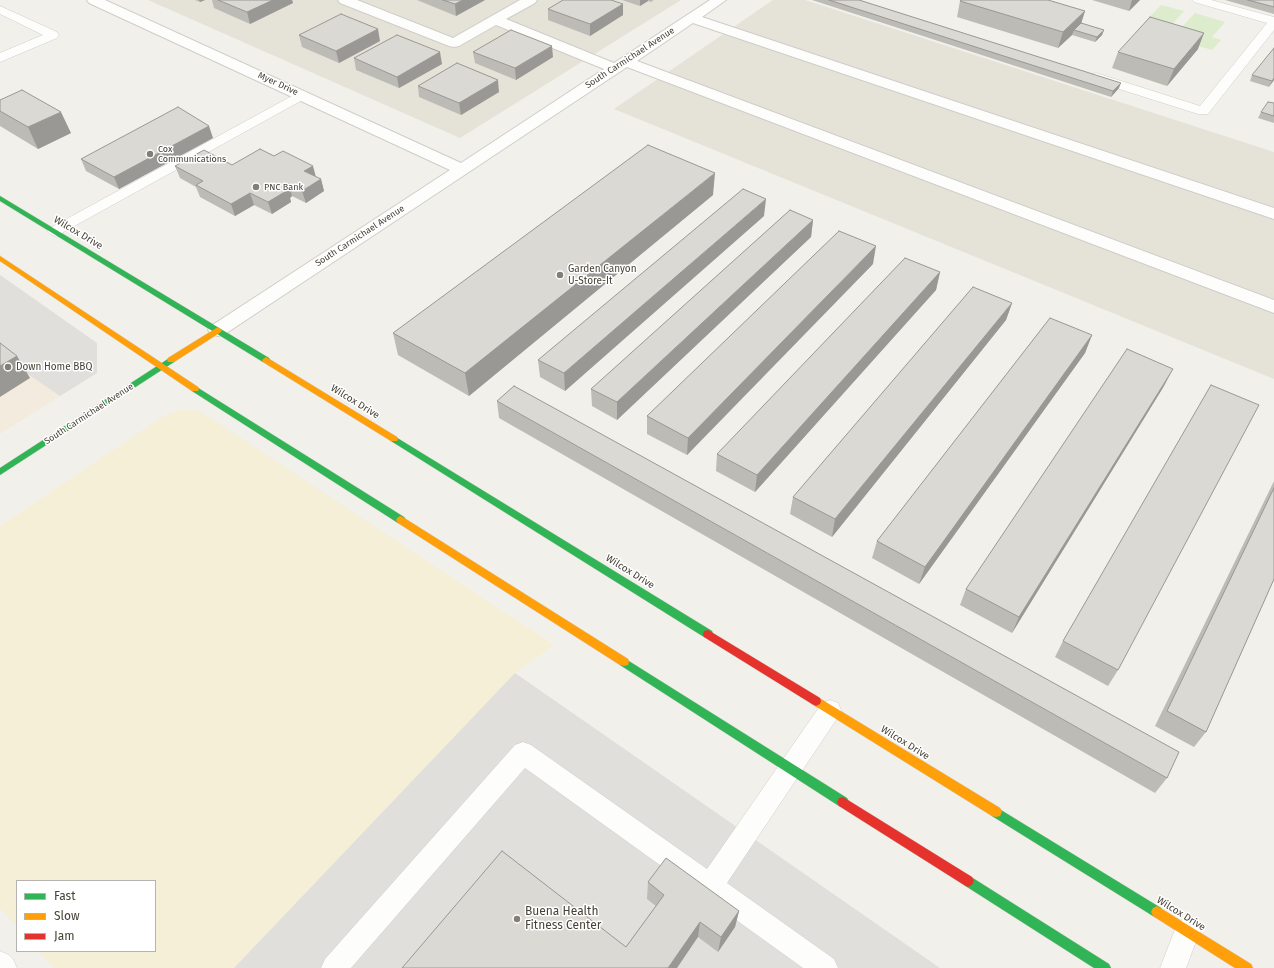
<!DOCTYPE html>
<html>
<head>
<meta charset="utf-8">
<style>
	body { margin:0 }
	#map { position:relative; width:1274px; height:968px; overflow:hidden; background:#f1f0eb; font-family:"Fira Sans",sans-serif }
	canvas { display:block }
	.legend { position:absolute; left:16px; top:880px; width:140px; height:72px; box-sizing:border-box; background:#fff; border:1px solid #b5b3af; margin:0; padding:5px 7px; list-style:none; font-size:12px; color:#474237 }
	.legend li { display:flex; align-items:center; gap:8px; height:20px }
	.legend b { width:20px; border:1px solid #b5b3af }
</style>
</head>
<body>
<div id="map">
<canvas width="1274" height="968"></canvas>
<ul class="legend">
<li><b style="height:5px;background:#30b455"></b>Fast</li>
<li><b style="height:5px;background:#ff9f0a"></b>Slow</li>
<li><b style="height:5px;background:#e5322d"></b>Jam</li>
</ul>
</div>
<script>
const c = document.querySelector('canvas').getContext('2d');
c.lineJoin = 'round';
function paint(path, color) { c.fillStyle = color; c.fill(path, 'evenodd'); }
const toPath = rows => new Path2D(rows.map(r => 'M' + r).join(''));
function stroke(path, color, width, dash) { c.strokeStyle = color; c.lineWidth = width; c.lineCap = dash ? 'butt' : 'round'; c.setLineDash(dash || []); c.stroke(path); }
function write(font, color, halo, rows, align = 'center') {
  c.font = font + ' "Fira Sans",sans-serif'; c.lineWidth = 3; c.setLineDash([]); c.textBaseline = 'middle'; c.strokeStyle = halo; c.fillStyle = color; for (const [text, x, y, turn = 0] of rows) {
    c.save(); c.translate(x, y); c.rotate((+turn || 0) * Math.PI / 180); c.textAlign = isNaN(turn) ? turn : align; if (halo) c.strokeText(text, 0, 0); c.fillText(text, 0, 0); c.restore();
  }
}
paint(toPath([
	[148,0,681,0,460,138],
	[773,0,805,0,1274,152,1274,379,614,109]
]), '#e5e2d8');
paint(toPath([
	[0,275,97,343,97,373,0,434]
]), '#f3ecde');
paint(toPath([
	[1161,5,1184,11,1167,30,1144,23],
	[1195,13,1225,22,1212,37,1221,40,1212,50,1168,37,1181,28]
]), '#ddeccc');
paint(toPath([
	[182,409,200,411,554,645,515,673,234,968,54,968,38,951,155,951,155,881,17,881,17,927,0,908,0,526,164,416]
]), '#f4efd6');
paint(toPath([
	[0,275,97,343,97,373,60,396,0,355],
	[515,673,940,968,677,968,663,911,626,962,422,968,234,968]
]), '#e0dfdb');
const lane = toPath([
	[1192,0,1211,0,1274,17,1274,30,1208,114,1198,114,1091,80,1090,77,1091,74,1096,73,1200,106,1267,23,1194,2,1192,0],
	[0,6,57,32,59,35,57,38,0,62,0,53,43,35,0,14,0,6],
	[301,91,306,92,308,95,306,98,60,234,55,236,50,234,47,231,50,228,301,91],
	[830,700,838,703,841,710,838,717,727,883,834,959,838,968,803,968,525,768,351,968,321,968,325,959,515,745,523,742,531,745,707,869,822,703,830,700],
	[1187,918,1196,922,1200,931,1186,968,1160,968,1178,922,1187,918],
	[0,951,9,955,13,959,17,968,0,968,0,951]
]);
const street = toPath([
	[87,0,105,0,461,163,604,69,496,25,459,46,454,47,449,46,340,3,338,0,357,0,453,38,520,0,537,0,535,3,506,19,614,63,710,0,726,0,702,17,1274,208,1274,219,693,23,637,61,1274,300,1274,313,627,67,225,334,218,336,211,334,208,330,211,326,450,170,89,3,87,0]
]);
const fast = toPath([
	[0,196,269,358,270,360,269,362,263,362,0,201,0,196],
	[171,357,174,358,175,360,174,362,0,475,0,468,171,357],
	[195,386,404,517,406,520,404,523,398,523,192,391,191,389,192,387,195,386],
	[394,436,712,631,713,634,712,637,708,638,704,637,391,441,390,439,391,437,394,436],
	[624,658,847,798,849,802,847,806,843,807,839,806,620,665,619,662,620,659,624,658],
	[996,807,1161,908,1163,912,1161,916,1157,918,1153,916,992,816,990,812,992,808,996,807],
	[968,875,1109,964,1111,968,1094,968,964,885,962,881,964,877,968,875]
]);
const slow = toPath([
	[0,256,198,387,199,389,198,391,192,391,0,261,0,256],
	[218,327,222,330,221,332,174,362,168,362,167,360,168,358,218,327],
	[266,357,397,437,398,439,397,441,391,441,263,362,262,360,266,357],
	[401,516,628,659,629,662,628,665,624,666,620,665,398,523,396,520,398,517,401,516],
	[816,696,1000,808,1002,812,1000,816,996,817,992,816,812,704,811,701,812,698,816,696],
	[1157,906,1251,964,1253,968,1235,968,1153,916,1151,912,1153,908,1157,906]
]);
const jam = toPath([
	[708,630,820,698,821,701,820,704,816,706,812,704,704,637,703,634,704,631,708,630],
	[843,797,972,877,974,881,972,885,968,887,964,885,839,806,837,802,839,798,843,797]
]);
stroke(lane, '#cfcdc8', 1);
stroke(street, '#cfcdc8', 2);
stroke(fast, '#d0cdc2', 1);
stroke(slow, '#d0cdc2', 1);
stroke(jam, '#d0cdc2', 1);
paint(lane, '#fdfdfc');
paint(street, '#fdfdfc');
paint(fast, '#30b455');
paint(slow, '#ff9f0a');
paint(jam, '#e5322d');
paint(toPath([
	[195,0,205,0,200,2],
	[212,0,292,0,293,3,250,24,214,8],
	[417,0,485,0,456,16],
	[622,0,654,0,651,2,648,1,640,6],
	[812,0,859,0,1119,88,1111,97],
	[1092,0,1140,0,1129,11],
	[1225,0,1274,0,1274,14],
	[960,1,1085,11,1081,23,1104,30,1102,35,1095,42,1072,35,1058,48,957,17],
	[623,4,623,15,590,36,548,20,548,9],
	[299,35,380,41,339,63,302,47],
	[1198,49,1167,86,1112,68,1118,52],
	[473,52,553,57,516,80,475,63],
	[354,58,442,64,399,88,356,70],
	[1252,75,1274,80,1269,87,1250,81],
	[418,86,499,92,461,115,419,97],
	[0,100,71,133,38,149,0,126],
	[1274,103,1274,123,1258,118,1261,112],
	[213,138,119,189,86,171,81,159],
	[232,165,316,177,321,179,324,191,306,203,292,196,290,198,291,202,272,214,254,205,235,216,200,197,196,187,180,178,175,166],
	[713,195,469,396,398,355,393,333],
	[764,216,565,391,540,377,538,360],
	[813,220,811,237,617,420,592,406,591,389],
	[873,264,687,455,647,434,647,416],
	[940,272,936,290,755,492,716,471,717,454],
	[1012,303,1006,320,832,537,790,514,793,497],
	[1092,335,1085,353,919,584,872,558,877,541],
	[1164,386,1012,633,960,605,966,589],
	[497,401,1167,778,1155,793,499,418],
	[1274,481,1274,579,1206,732,1194,747,1155,726],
	[1063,641,1118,670,1108,686,1055,657],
	[648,882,739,911,735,927,718,952,698,937,626,947,656,906,647,899]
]), '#bcbbb6');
paint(toPath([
	[199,0,205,0,200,2],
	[273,0,292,0,293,3,250,24,247,12],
	[463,0,485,0,456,16,455,4],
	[640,0,648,0,648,1,640,6],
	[1132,0,1140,0,1129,11],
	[623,4,623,15,590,36,590,24],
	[1085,11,1080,27,1074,30,1072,35,1058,48,1063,32],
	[378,29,380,41,339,63,336,51],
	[1104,30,1102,35,1095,42,1097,37],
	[1204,33,1198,49,1167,86,1174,69],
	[552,46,553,57,516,80,515,68],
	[440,52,442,64,399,88,397,77],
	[1274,78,1274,80,1269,87,1272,81],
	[498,80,499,92,461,115,459,103],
	[1121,83,1119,88,1111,97,1113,91],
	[61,112,71,133,38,149,28,127],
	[209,126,213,138,119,189,114,177],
	[313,166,316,177,304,171],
	[715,173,713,195,469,396,465,373],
	[321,179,324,191,306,203,302,191],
	[289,184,292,196,290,198,291,202,272,214,268,202,283,188],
	[250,193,254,205,235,216,231,204],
	[766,199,764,216,565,391,564,373],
	[813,220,811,237,617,420,617,402],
	[876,246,873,264,687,455,688,438],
	[940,272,936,290,755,492,757,475],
	[1012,303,1006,320,832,537,835,519],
	[1092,335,1085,353,919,584,925,567],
	[17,356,30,378,0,397,0,366],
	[1173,369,1164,386,1012,633,1019,617],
	[739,911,735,927,718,952,721,937],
	[700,922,698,937,677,968,668,968]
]), '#999894');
const building = toPath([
	[218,0,273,0,247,12,218,0],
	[443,0,463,0,455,4,443,0],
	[563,0,611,0,623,4,590,24,548,9,563,0],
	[829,0,859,0,1121,83,1113,91,829,0],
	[961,0,1048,0,1085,11,1063,32,960,1,961,0],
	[1248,0,1274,0,1274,7,1248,0],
	[341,14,378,29,336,51,299,35,341,14],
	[1150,17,1204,33,1174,69,1118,52,1150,17],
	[1081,23,1104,30,1097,37,1074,30,1081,23],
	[511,30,552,46,515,68,473,52,511,30],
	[397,35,440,52,397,77,354,58,397,35],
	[1274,48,1274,78,1272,81,1252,75,1274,48],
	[457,63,498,80,459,103,418,86,457,63],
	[22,90,61,112,28,127,0,111,0,100,22,90],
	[1268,102,1274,103,1274,116,1261,112,1268,102],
	[178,107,209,126,114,177,81,159,178,107],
	[648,145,715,173,465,373,393,333,648,145],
	[260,149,274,156,283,151,313,166,304,171,321,179,302,191,289,184,283,188,288,190,268,202,250,193,231,204,196,185,203,181,175,166,204,150,232,165,260,149],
	[743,189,766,199,564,373,538,360,743,189],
	[790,210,813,220,617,402,591,389,790,210],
	[839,231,876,246,688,438,647,416,839,231],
	[905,258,940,272,757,475,717,454,905,258],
	[973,287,1012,303,835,519,793,497,973,287],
	[1050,318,1092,335,925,567,877,541,1050,318],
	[0,343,17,356,0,366,0,343],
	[1127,349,1173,369,1019,617,966,589,1127,349],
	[1211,385,1259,405,1118,670,1063,641,1211,385],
	[514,386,1179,752,1167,778,497,401,514,386],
	[1274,488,1274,579,1206,732,1167,711,1274,488],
	[502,851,626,947,664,895,648,882,666,858,739,911,721,937,700,922,668,968,402,968,502,851]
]);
paint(building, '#dbd9d4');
stroke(building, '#999894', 1);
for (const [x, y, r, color] of [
	[150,154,4,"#827f76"],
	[256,187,4,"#827f76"],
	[560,275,4,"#827f76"],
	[8,367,4,"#827f76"],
	[517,919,4,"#827f76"]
]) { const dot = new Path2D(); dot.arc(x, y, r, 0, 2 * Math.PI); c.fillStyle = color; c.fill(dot); stroke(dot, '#fff', 1.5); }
write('9px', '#474237', '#fff', [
	["South Carmichael Avenue",630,58,-33],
	["Myer Drive",278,84,25],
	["South Carmichael Avenue",360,236,-33],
	["South Carmichael Avenue",89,414,-33]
]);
write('9px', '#474237', '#fff', [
	["Cox",158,149],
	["Communications",158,159],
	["PNC Bank",264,187]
], 'left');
write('10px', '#474237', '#fff', [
	["Wilcox Drive",78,233,31],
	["Wilcox Drive",355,402,32],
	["Wilcox Drive",630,572,32],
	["Wilcox Drive",905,743,32],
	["Wilcox Drive",1181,914,32]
]);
write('10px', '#474237', '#fff', [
	["Garden Canyon",568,269],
	["U-Store-It",568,281],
	["Down Home BBQ",16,367]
], 'left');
write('12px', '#474237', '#fff', [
	["Buena Health",525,912],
	["Fitness Center",525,926]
], 'left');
</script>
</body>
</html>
